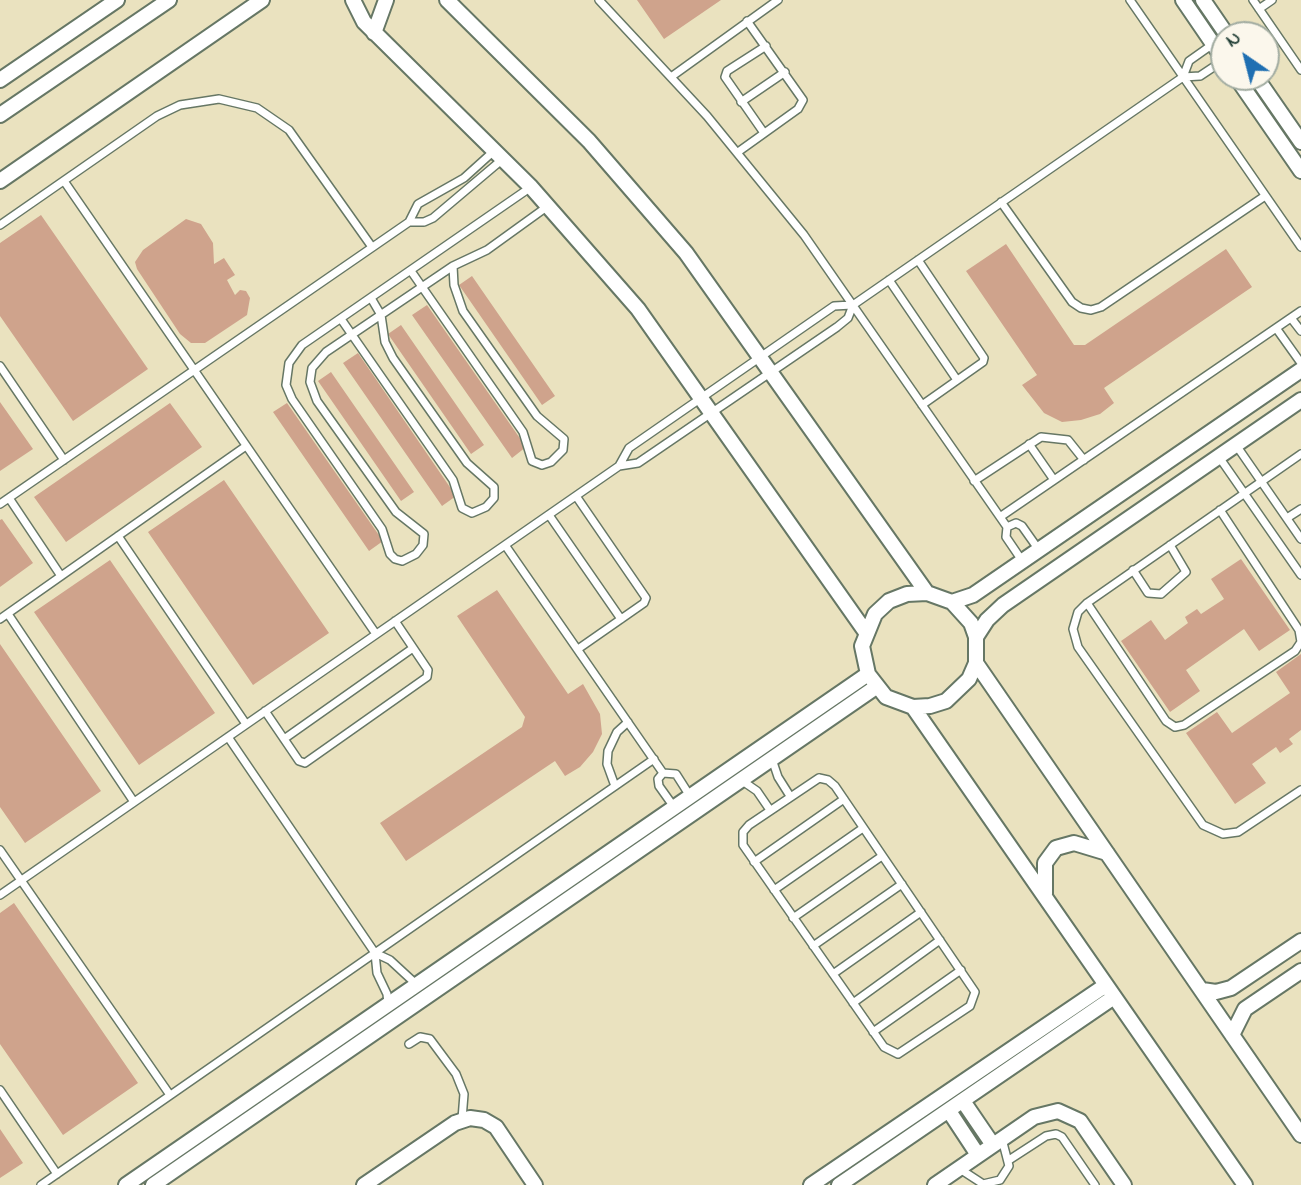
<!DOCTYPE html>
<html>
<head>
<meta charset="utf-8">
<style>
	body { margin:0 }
	#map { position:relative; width:1301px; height:1185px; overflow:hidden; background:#eae2bf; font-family:"Indie Flower",sans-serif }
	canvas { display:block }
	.north { position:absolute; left:1210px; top:21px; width:70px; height:70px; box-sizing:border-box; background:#fbf7ec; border:2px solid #a3ada2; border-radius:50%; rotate:325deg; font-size:19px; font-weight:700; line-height:28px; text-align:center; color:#1f3d34 }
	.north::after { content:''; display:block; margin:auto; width:24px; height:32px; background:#1f6fb2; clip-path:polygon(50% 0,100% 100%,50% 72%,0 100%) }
</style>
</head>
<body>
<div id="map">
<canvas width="1301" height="1185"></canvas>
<div class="north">N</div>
</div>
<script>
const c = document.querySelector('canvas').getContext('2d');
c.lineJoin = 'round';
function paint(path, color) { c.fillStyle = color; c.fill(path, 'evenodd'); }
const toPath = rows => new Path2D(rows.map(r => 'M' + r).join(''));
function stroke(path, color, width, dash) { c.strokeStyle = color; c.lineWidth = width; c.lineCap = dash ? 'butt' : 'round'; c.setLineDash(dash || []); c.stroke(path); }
paint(toPath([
	[637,0,721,0,664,39],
	[41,215,148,369,73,421,0,316,0,243],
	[186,219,201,224,213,243,214,264,224,258,235,275,227,280,235,295,240,290,246,291,250,298,247,315,205,343,191,343,180,334,137,269,135,262,143,250],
	[1006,244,1074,345,1085,345,1226,249,1252,287,1104,388,1114,403,1100,414,1081,420,1062,422,1044,413,1022,385,1037,375,966,271],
	[472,276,555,396,542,405,459,285],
	[427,305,526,447,512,458,412,315],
	[401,325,484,445,471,454,388,334],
	[358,353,456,496,442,506,343,363],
	[331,372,414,492,401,501,318,381],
	[0,402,33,449,0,471],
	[170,403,202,447,66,542,34,497],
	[287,403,383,541,369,551,273,412],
	[224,480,329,633,253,685,148,532],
	[2,519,33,563,0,587,0,520],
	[1241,559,1290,630,1259,651,1244,629,1186,670,1200,691,1170,712,1121,641,1151,620,1165,640,1188,623,1185,617,1197,609,1201,614,1224,599,1211,579],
	[110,560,215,713,139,765,34,612],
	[497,590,568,694,583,684,600,714,602,734,593,752,580,767,565,776,555,761,406,861,380,823,522,727,525,717,457,616],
	[0,644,101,791,25,843,0,807],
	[1301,654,1301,730,1289,739,1293,744,1280,753,1276,747,1252,764,1266,783,1235,804,1186,733,1217,712,1232,733,1290,693,1276,672],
	[14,903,138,1083,63,1135,0,1044,0,913],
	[0,1129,23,1163,0,1178]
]), '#cfa38c');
const service = toPath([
	[599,0,707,116,804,235,1007,527,1006,537,1023,562],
	[1130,0,1301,247],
	[1253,0,1301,70],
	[1259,9,1272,0],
	[671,77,778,0],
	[1183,77,1189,61,1213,44],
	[741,102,785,72],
	[764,133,725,77,727,71,766,46],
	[738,152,798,109,803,100,747,21],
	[64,181,376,634],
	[531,187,302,345,289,363,286,385,292,399,382,529,390,554,395,559,402,561,416,554,423,545,424,534,396,512,317,401,310,382,312,368,326,352,453,266,487,250,548,206],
	[1001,202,1072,302,1081,308,1091,310,1101,307,1265,196],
	[409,222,424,222,433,218,504,158],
	[0,225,157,116,180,105,219,99,257,108,289,130,372,247],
	[918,260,984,358,983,362,922,405],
	[411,271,523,432,532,461,542,465,551,462,563,450,564,439,537,416,463,311,454,285,453,266],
	[889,280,957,380],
	[1291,318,1301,331],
	[341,319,453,480,462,508,472,513,486,507,494,498,494,487,467,463,393,358,385,342,381,315,371,298],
	[1276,328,1301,363],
	[0,366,64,460],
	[1029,444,1054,480],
	[1236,445,1301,539],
	[1301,454,1087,603,1078,612,1073,629,1078,647,1203,825,1223,834,1238,832,1301,790],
	[1219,457,1301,575],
	[619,466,629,448,834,306,852,305],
	[974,481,1041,437,1068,440,1084,460],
	[576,496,646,598,644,603,578,649],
	[9,498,61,576],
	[0,504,409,222,418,204,464,178,495,150],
	[549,515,621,619],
	[1000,517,1301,311],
	[1287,518,1301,509],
	[1007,527,1016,523,1022,526,1039,550],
	[118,536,246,724],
	[505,545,663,773],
	[1133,570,1148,593,1161,594,1186,572,1170,545],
	[1087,603,1166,721,1175,727,1184,725,1295,651,1301,642,1299,630,1220,510],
	[8,614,134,802],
	[0,619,246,446],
	[265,711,299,761,305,763,427,677,428,670,395,621],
	[228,737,375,953,390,960,416,984],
	[284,739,413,648],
	[772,759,778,777,790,796],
	[663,773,658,779,659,786,674,807],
	[663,773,676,774,690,796],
	[819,778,828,780,835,786,975,992,970,1006,898,1054,884,1047,743,845,743,832,749,825,819,778],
	[741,780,757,791,770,810],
	[615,786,607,764,608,751,617,732,628,722],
	[0,850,170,1095],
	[754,862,844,799],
	[774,890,863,828],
	[0,895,619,466,638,463,837,327,848,318,853,305,1183,77,1200,76,1224,60],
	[793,918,882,856],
	[813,946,902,884],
	[375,953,377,973,387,994,388,1003],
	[833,974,921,912],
	[853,1003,940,940],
	[873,1032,961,970],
	[409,1044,420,1037,430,1039,456,1074,464,1094,462,1119],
	[0,1090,57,1174],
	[1009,1160,1046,1136,1056,1134,1062,1137,1095,1185],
	[960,1169,983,1184,1000,1180,1009,1166,1002,1139],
	[41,1185,654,759]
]);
const minor = toPath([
	[353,0,364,22,531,187,638,309,865,631],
	[447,0,589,141,686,253,927,593],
	[1183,0,1224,60],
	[1203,0,1227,35],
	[374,33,386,0],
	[1236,77,1301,171],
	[1256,77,1301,142],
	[0,80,117,0],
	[0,115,169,0],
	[0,181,262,0],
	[952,602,971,623,976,637,976,663,969,679,946,701,930,706,913,707,886,697,868,674,862,646,875,614,889,601,907,594,927,593,952,602,973,595,1301,370],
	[976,637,987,620,1003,605,1301,400],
	[976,663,1301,1135],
	[913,707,1245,1185],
	[1045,894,1045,863,1056,848,1074,843,1107,853],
	[1202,990,1216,992,1231,988,1301,941],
	[1232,1035,1245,1009,1301,971],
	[963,1101,993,1145],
	[949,1111,978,1155],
	[126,1185,868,674],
	[153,1185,876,687],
	[364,1185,455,1123,470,1118,484,1120,496,1127,535,1185],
	[811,1185,1106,985],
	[839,1185,1114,997],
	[935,1185,1034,1117,1058,1111,1080,1121,1124,1185]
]);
stroke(service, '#667765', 10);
stroke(minor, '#667765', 18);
stroke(service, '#fff', 7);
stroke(minor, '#fff', 14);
</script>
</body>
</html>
